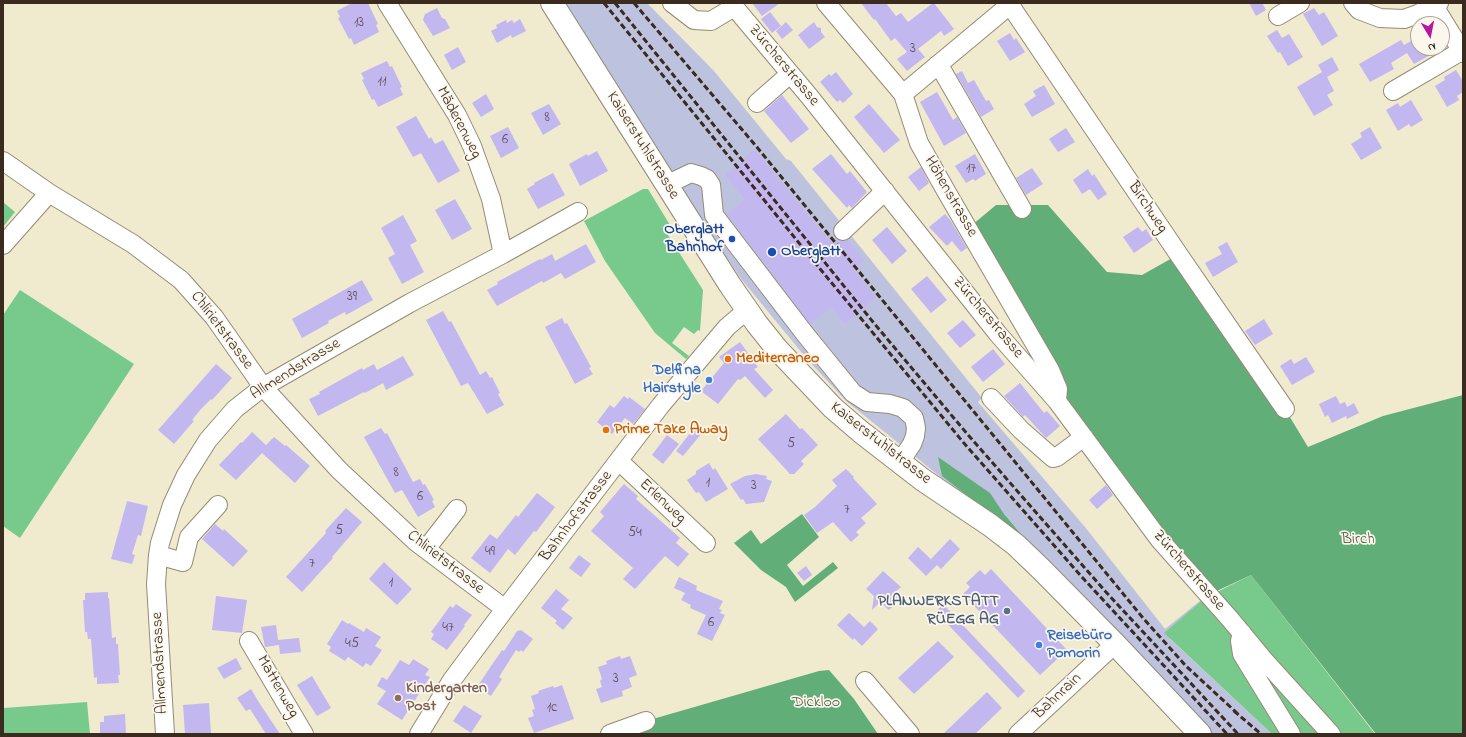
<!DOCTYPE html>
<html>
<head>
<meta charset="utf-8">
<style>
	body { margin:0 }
	#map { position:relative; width:1466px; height:737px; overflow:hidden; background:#f0eacf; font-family:"Indie Flower",sans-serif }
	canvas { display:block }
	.frame { position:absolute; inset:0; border:4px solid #3b2a1e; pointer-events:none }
	.north { position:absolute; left:1410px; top:16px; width:40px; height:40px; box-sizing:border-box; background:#fbf7ec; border:1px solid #aea59a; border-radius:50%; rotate:170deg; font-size:11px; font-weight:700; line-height:16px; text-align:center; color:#3b2a1e }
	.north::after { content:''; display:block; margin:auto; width:14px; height:18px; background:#b5179e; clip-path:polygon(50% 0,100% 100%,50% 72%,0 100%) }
</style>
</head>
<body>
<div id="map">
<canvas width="1466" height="737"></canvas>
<div class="frame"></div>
<div class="north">N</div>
</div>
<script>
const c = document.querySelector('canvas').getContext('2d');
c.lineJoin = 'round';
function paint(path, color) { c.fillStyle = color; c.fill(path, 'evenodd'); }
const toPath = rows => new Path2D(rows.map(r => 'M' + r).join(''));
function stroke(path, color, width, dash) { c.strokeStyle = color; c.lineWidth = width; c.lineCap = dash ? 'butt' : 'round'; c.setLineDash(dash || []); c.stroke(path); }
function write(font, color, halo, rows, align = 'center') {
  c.font = font + ' "Indie Flower",sans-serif'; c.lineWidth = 3.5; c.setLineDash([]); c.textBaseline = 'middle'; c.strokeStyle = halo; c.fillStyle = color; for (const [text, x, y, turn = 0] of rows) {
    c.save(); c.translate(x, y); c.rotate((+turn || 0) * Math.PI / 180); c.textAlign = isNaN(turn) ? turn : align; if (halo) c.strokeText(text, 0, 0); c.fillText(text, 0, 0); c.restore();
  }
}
paint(toPath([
	[562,3,647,3,714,71,786,159,791,161,982,398,978,402,1085,527,1165,629,1206,596,1170,639,1272,734,1212,734,1101,614,1015,533,938,475,845,400,807,359,742,280,692,206]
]), '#bdc3de');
paint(toPath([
	[643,189,648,189,670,225,666,232,703,290,700,331,698,330,694,334,684,327,672,343,689,356,686,359,655,333,605,261,584,221],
	[3,202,15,212,3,227],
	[20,290,134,364,20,538,3,526,3,315],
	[1251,575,1375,734,1272,734,1164,633,1205,598],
	[87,702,90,734,3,734,3,708]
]), '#77ca8c');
paint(toPath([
	[996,205,1048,205,1107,272,1142,275,1174,257,1285,409,1308,447,1383,416,1463,395,1463,734,1376,734,1251,575,1206,596,1052,398,972,225],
	[938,457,990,493,1004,514,1035,551,1014,532,942,476],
	[802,514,819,537,787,565,803,586,833,562,838,568,795,602,786,587,761,570,734,543,751,530,761,544],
	[829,670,854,699,878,734,617,734,646,721,819,671]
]), '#61ae78');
paint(toPath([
	[352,3,368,3,378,24,376,25,379,32,354,45,351,38,349,39,338,18,340,17,337,11],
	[752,3,780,3,762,16],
	[861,3,886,3,896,16,901,13,908,22,933,3,934,3,954,29,944,36,941,31,918,49,925,57,907,71,897,59,907,52,895,38,891,41,875,19,874,20],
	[1249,3,1262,3,1266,10,1256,16],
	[437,8,442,18,445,19,450,28,433,36,423,20,425,14],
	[1314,8,1319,15,1324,12,1338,36,1322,46,1303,14],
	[770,12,781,26,772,33,761,19],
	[520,19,526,31,512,38,511,35,497,43,491,31,497,28,496,25,506,20,507,23,512,20,514,23],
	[786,22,793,30,782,39,776,31],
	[814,22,817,27,821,28,821,32,825,37,809,49,798,35],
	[1277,30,1282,38,1289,34,1303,57,1288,66,1280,52,1278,53,1267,36],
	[1010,33,1014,40,1016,38,1025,52,1010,61,997,41],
	[1418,37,1418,48,1428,48,1432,54,1414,64,1407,53,1391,63,1394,69,1370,82,1359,64,1401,40,1404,45],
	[458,47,466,62,452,70,444,55],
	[1332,57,1339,70,1327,77,1334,91,1327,95,1333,105,1314,116,1297,87,1322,72,1318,65],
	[387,61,390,67,392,66,402,87,400,88,403,95,378,107,374,99,372,100,362,80,364,79,361,73],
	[1456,70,1463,81,1463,92,1457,96,1459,100,1447,107,1435,86,1445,80,1444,77],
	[962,71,968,83,974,80,986,101,989,100,994,109,981,117,956,74],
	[836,72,853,94,843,103,840,100,837,102,820,82,829,74,831,76],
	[1044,85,1055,104,1032,117,1024,104,1036,96,1033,91],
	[937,92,953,120,957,117,966,133,944,146,920,102],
	[486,94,494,109,481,117,472,103],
	[782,95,809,129,791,143,764,111],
	[1411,100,1423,120,1411,127,1409,124,1398,131,1386,110,1398,103,1400,107],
	[549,104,561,124,543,135,531,113],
	[869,104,900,140,884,153,854,117],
	[416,116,429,139,431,137,435,144,443,140,460,171,438,183,421,153,413,157,396,127],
	[508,127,519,148,501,158,490,136],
	[1370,127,1382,148,1361,160,1351,144,1362,137,1360,133],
	[1066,128,1075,142,1058,152,1049,139],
	[754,149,833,245,839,240,845,241,848,240,864,260,853,269,876,298,845,324,831,307,810,324,727,214,745,200,725,175,745,159,744,158],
	[597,151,608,171,580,186,569,164,587,154,588,156],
	[831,154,847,174,850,171,867,192,852,208,849,205,847,208,812,169],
	[975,154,986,174,975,181,973,179,966,183,955,166],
	[921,167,929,183,919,191,908,177],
	[1032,168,1043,184,1026,195,1016,178],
	[1088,169,1092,176,1094,174,1107,194,1098,200,1090,189,1082,194,1073,180],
	[553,173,565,195,538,209,527,189,535,184,534,183],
	[455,199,472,229,452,240,435,210],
	[945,214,951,221,967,248,961,252,952,241,947,246,929,227],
	[403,215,417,241,410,245,424,272,402,284,388,258,395,254,381,228],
	[887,227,907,251,892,264,872,240],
	[1138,227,1142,232,1146,229,1153,240,1134,253,1123,237],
	[1227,242,1238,262,1213,277,1205,263,1222,254,1218,247],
	[586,244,596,262,565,279,561,273,543,283,542,281,497,306,487,290,498,284,497,282,540,259,541,260,552,254,555,261],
	[927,276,947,300,931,313,911,289],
	[362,280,373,300,346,315,345,312,328,321,329,323,302,338,292,319],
	[443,311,449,322,451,321,480,375,486,371,490,378,492,377,500,393,498,394,504,405,487,414,468,383,461,386,426,320],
	[562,318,565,324,567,323,591,367,589,368,593,374,575,384,545,327],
	[1264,319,1273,334,1255,345,1245,331],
	[963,320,976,335,960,348,947,333],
	[740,342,758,367,754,369,773,390,765,398,745,376,740,380,738,379,718,404,701,391,724,363,719,357],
	[993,349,1005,364,983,382,971,367],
	[403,356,414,375,386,390,383,383,365,393,364,392,318,416,309,399,320,394,319,392,362,368,363,370,374,364,377,370],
	[1306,357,1315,372,1292,385,1280,366,1291,359,1294,364],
	[216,364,232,378,212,400,211,399,201,409,192,420,194,421,174,444,158,430],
	[1020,383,1044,413,1047,411,1060,426,1046,438,1025,415,1023,417,1004,396],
	[624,396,628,399,629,397,645,409,633,424,625,418,612,434,597,422,610,405,614,408],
	[1336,396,1340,404,1345,402,1347,407,1354,403,1359,413,1347,419,1346,416,1332,423,1328,415,1325,417,1319,404],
	[786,414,800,429,802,428,818,445,801,461,804,464,794,474,790,474,758,439],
	[695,427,702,433,683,456,676,451],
	[381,428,385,434,387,433,413,482,420,479,423,485,425,484,434,500,432,501,435,507,418,517,402,490,395,493,364,437],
	[252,432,266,445,274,437,285,446,286,445,310,466,295,483,262,453,236,480,219,465,241,442,242,443],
	[667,435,679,444,663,464,652,455],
	[709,463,713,470,715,468,728,489,706,502,699,492,696,493,687,480,696,474,696,471],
	[846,469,854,477,853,478,877,504,861,518,866,523,856,532,859,535,851,542,833,522,817,533,804,515,815,507,837,486,832,480],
	[756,474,767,476,766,479,772,481,764,502,746,504,743,499,741,500,730,484,745,476],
	[624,484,638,496,636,499,680,538,676,543,689,554,678,567,665,556,635,589,623,579,633,568,591,531,604,516,600,512],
	[1106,485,1113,495,1097,509,1089,500],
	[537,493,555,507,536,532,534,531,515,555,508,549,490,573,471,558,490,534,497,539,516,515,518,517],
	[127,501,148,506,141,536,138,535,132,554,135,555,132,564,111,559],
	[346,508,362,522,332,557,333,558,302,592,286,577,326,533,325,531],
	[215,524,223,531,224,529,248,551,233,567,202,539],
	[950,539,960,549,941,569,931,559],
	[918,547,937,565,926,576,908,558],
	[579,555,591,564,581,577,569,568],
	[384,562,412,589,397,605,369,579],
	[806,566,812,575,804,581,797,573],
	[991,569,1067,650,1040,675,963,594,970,587,966,583,980,570,985,575],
	[883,571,901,587,894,593,900,599,889,610,880,602,872,610,874,596,866,589],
	[679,577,697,586,696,590,723,601,719,609,722,610,720,613,725,615,712,641,697,634,706,615,690,608,691,605,681,600,685,593,674,588],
	[556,589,569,600,561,609,573,618,563,630,555,623,557,621,541,608],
	[108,592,108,598,109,598,112,638,116,637,116,644,118,644,120,675,118,675,119,683,97,684,97,677,94,678,91,639,88,639,87,632,85,632,83,600,85,600,85,593],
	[216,596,247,600,242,633,212,630],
	[456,604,472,615,464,625,465,626,447,650,431,639,434,634,431,632,450,606,453,608],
	[943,604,1025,691,1018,698,936,612],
	[849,613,864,627,870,621,878,629,862,646,854,638,853,640,837,625],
	[342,620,348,624,349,623,364,632,366,628,381,637,375,646,382,650,371,666,366,663,363,667,348,657,345,661,329,651,331,647,327,644],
	[276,625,278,640,299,638,301,652,280,654,279,645,265,647,261,627],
	[521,630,533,639,523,652,521,650,519,652,516,650,499,677,502,679,491,696,477,687,502,650,504,651,514,636,515,634,517,631],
	[938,641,954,657,914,694,898,678],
	[620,656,621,659,630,656,637,675,629,678,632,687,622,691,623,696,601,703,596,689,602,687,600,681,602,679,598,667,607,664,606,661],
	[236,658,242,669,224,679,217,668],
	[413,659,429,669,425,675,430,677,402,720,377,704,386,691,377,686,382,677,387,680,400,660,409,665],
	[312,676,331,708,317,716,297,685],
	[562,685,574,719,534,733,528,718,534,716,532,710,535,709,531,696,539,693,538,691,553,686,554,688],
	[251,689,260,704,280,734,266,734,250,709,246,711,237,698],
	[987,692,1002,708,975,734,943,734],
	[209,703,211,734,185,734,183,705],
	[464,705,482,716,471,733,453,721],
	[125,714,126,734,100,734,100,722,104,722,104,716]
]), '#c3b7f0');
const minor = toPath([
	[387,3,457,115,472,146,491,199,503,254],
	[672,3,694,20,711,21,734,7],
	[731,3,809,96,998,334,1057,401,1159,539,1230,619,1264,660,1331,734],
	[826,3,903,94,919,143,946,191,1050,370,1058,389,1057,400],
	[1353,3,1359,10,1380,18,1404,19,1418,14,1439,3],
	[1010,5,1179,255,1285,409],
	[1434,6,1463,53],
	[1278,16,1300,3],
	[937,65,943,72,1022,209],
	[1393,91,1463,50],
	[903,94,1012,3],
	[757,103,790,74],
	[3,161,49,193,133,244,181,280,214,317,263,387,339,470,415,541,505,609],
	[666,185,691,173,701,176,707,179,711,185,714,215,805,334,853,393,867,402,890,404,903,408,914,418,916,428,915,436,912,444,900,462],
	[843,231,885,191],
	[3,245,49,193],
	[991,398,1021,430,1053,458,1057,457,1084,437],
	[619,461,706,543],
	[426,549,457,509],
	[158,555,183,562,189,537,218,505],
	[1242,633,1240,641,1242,654,1291,734],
	[249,641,304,734],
	[865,681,910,734],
	[165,734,156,584,158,555,160,543,172,505,186,475,208,440,235,409,263,387,410,303,503,254,578,212],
	[419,734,452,680,505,609,661,405,727,327,747,310],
	[610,734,646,721],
	[1018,734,1115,644]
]);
const major = toPath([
	[552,3,730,285,757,324,777,349,833,408,861,432,923,480,990,525,1016,545,1041,569,1115,644,1200,734]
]);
stroke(minor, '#968a76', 20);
stroke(major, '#968a76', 24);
stroke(minor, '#fff', 18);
stroke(major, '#fff', 22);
stroke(toPath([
	[604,3,821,270,963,442,1081,576,1227,734],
	[615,3,873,322,969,436,1105,591,1238,734],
	[634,3,756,146,1143,618,1186,666,1238,714],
	[1234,711,1261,734]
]), '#3b2a1e', 3, [6, 3]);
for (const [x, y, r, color] of [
	[732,239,4,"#1a4fb4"],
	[772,252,5,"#1a4fb4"],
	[728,359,4,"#e8710a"],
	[709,380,4,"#3f7fe0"],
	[606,430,4,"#e8710a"],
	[1007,611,4,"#5c6f8a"],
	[1039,645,4,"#3f7fe0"],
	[398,698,4,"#8d6e63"]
]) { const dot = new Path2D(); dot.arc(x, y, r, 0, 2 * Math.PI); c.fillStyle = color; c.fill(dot); stroke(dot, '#fbf7ec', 1.5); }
write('14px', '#5d4d52', null, [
	["13",359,24],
	["3",913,50],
	["11",382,83],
	["8",547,119],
	["6",505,141],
	["17",971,170],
	["39",352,298],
	["5",791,445],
	["8",396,474],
	["1",708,484],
	["3",754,487],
	["6",420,498],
	["7",847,511],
	["5",339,532],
	["54",635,534],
	["49",490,553],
	["7",312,565],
	["1",391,584],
	["6",711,624],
	["47",448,629],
	["45",352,645],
	["3",616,680],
	["1c",552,709]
]);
write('16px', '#3b2a1e', '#fbf7ec', [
	["Zürcherstrasse",783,66,50],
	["Mäderenweg",458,123,62],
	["Kaiserstuhlstrasse",642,146,58],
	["Höhenstrasse",950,197,60],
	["Birchweg",1147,208,56],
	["Zürcherstrasse",987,318,50],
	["Chlirietstrasse",221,331,53],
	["Allmendstrasse",296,370,-32],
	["Kaiserstuhlstrasse",880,444,38],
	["Erlenweg",662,502,43],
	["Bahnhofstrasse",577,517,-53],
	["Chlirietstrasse",445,563,38],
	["Zürcherstrasse",1188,571,49],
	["Allmendstrasse",161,663,-93],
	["Mattenweg",277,687,60],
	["Bahnrain",1058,697,-43]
]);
write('bold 16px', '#164399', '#fbf7ec', [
	["Oberglatt",724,230],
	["Bahnhof",724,248],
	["Oberglatt",781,252,"left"]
], 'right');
write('bold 16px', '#c56008', '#fbf7ec', [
	["Mediterraneo",736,359],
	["Prime Take Away",614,430]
], 'left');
write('bold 16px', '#366cbe', '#fbf7ec', [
	["Delfina",701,371],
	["Hairstyle",701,389],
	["Reisebüro",1047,636,"left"],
	["Pomorin",1047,654,"left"]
], 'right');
write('16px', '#4d5a3f', '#fbf7ec', [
	["Birch",1358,540],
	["Dickloo",816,703]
]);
write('bold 16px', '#4e5e75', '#fbf7ec', [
	["PLANWERKSTATT",999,602],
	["RÜEGG AG",999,620]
], 'right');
write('bold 16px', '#785e54', '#fbf7ec', [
	["Kindergarten",406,689],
	["Post",406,707]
], 'left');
</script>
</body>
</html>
